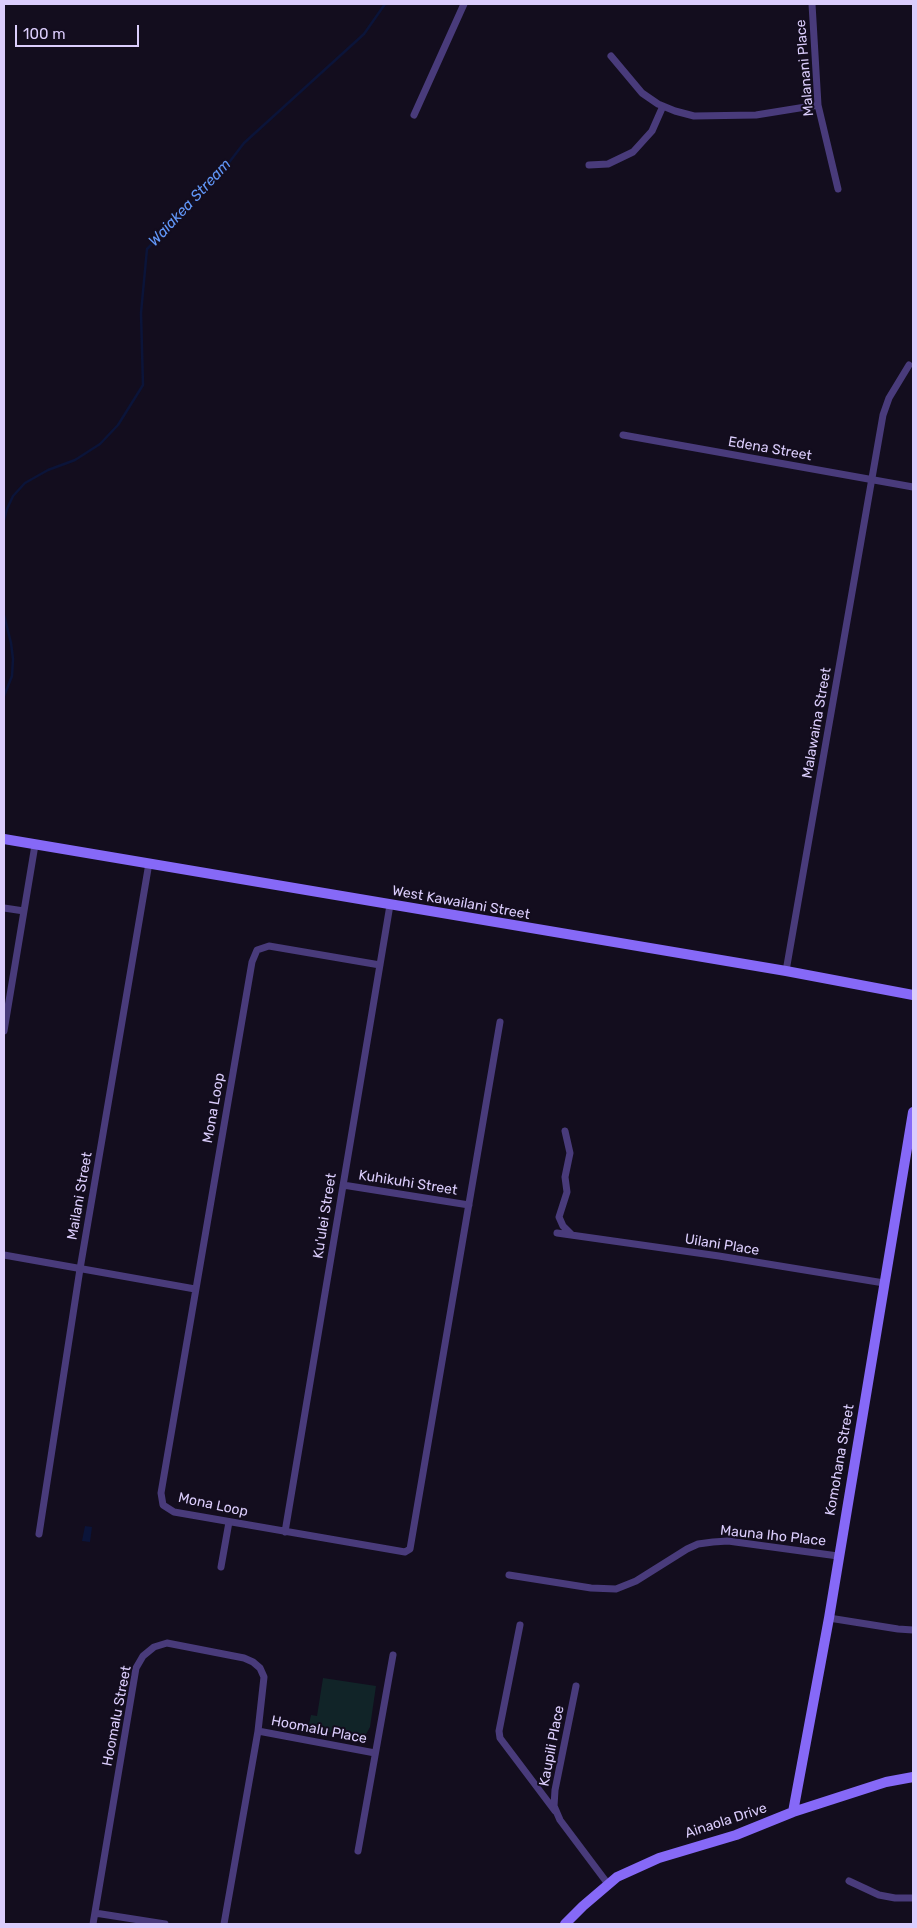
<!DOCTYPE html>
<html>
<head>
<meta charset="utf-8">
<style>
	body { margin:0 }
	#map { position:relative; width:917px; height:1928px; overflow:hidden; background:#130d1e; font-family:Rubik,sans-serif }
	canvas { display:block }
	.frame { position:absolute; inset:0; border:5px solid #dbcdfc; pointer-events:none }
	.scale { position:absolute; left:15px; top:25px; width:124px; height:22px; box-sizing:border-box; border:2px solid #dbcdfc; border-top:0; padding-left:6px; font-size:15px; line-height:18px; white-space:nowrap; color:#dbcdfc; -webkit-text-stroke:4px #130d1e; paint-order:stroke }
</style>
</head>
<body>
<div id="map">
<canvas width="917" height="1928"></canvas>
<div class="frame"></div>
<div class="scale">100 m</div>
</div>
<script>
const c = document.querySelector('canvas').getContext('2d');
c.lineJoin = 'round';
function paint(path, color) { c.fillStyle = color; c.fill(path, 'evenodd'); }
const toPath = rows => new Path2D(rows.map(r => 'M' + r).join(''));
function stroke(path, color, width, dash) { c.strokeStyle = color; c.lineWidth = width; c.lineCap = dash ? 'butt' : 'round'; c.setLineDash(dash || []); c.stroke(path); }
function write(font, color, halo, rows, align = 'center') {
  c.font = font + ' Rubik,sans-serif'; c.lineWidth = 4; c.setLineDash([]); c.textBaseline = 'middle'; c.strokeStyle = halo; c.fillStyle = color; for (const [text, x, y, turn = 0] of rows) {
    c.save(); c.translate(x, y); c.rotate((+turn || 0) * Math.PI / 180); c.textAlign = isNaN(turn) ? turn : align; if (halo) c.strokeText(text, 0, 0); c.fillText(text, 0, 0); c.restore();
  }
}
paint(toPath([
	[323,1678,376,1686,370,1727,365,1736,361,1737,308,1729,311,1715,317,1716]
]), '#112428');
paint(toPath([
	[85,1526,92,1527,90,1542,82,1541]
]), '#0b1439');
stroke(toPath([
	[4,520,7,509,13,496,25,483,48,470,75,460,100,444,118,425,143,385,141,313,147,249,214,182,244,143,364,34,385,4],
	[4,615,11,643,13,659,12,676,4,696]
]), '#0b1439', 2.5);
stroke(toPath([
	[812,4,818,105,838,189],
	[611,56,642,93,658,104,675,111,694,116,756,115,818,105],
	[414,115,464,4],
	[589,165,608,164,633,152,652,131,663,106],
	[623,435,913,487],
	[4,908,24,911],
	[380,965,269,946,257,950,252,962,161,1493,163,1505,174,1512,405,1552,410,1549,500,1022],
	[786,971,883,415,889,398,909,365],
	[4,1031,35,845],
	[565,1131,570,1153,565,1177,567,1192,559,1217,563,1226,572,1235],
	[343,1185,469,1205],
	[557,1233,719,1256,884,1283],
	[4,1255,195,1289],
	[285,1532,390,905],
	[39,1534,80,1269,149,863],
	[221,1567,229,1522],
	[509,1575,591,1588,616,1589,636,1581,687,1549,698,1544,713,1542,728,1541,838,1556],
	[829,1618,898,1629,913,1630],
	[520,1625,499,1731,500,1738,555,1811],
	[576,1686,555,1790,554,1806,560,1820,608,1884],
	[258,1731,375,1753],
	[358,1851,393,1655],
	[849,1881,879,1895,895,1898,913,1898],
	[95,1913,165,1924],
	[93,1924,136,1668,143,1656,154,1647,167,1643,244,1658,253,1662,260,1668,264,1677,258,1731,224,1924]
]), '#493b7b', 7);
stroke(toPath([
	[4,839,786,971,913,995],
	[793,1812,829,1618,913,1112],
	[565,1924,583,1906,617,1877,659,1858,736,1835,793,1812,886,1782,913,1777]
]), '#8669f7', 10);
write('14px', '#dbcdfc', '#130d1e', [
	["Malanani Place",805,68,-95],
	["Edena Street",770,449,10],
	["Malawaina Street",817,723,-80],
	["West Kawailani Street",461,903,10],
	["Mona Loop",214,1108,-80],
	["Kuhikuhi Street",408,1183,9],
	["Mailani Street",80,1196,-80],
	["Ku'ulei Street",325,1216,-81],
	["Uilani Place",722,1245,9],
	["Komohana Street",840,1460,-80],
	["Mona Loop",213,1505,12],
	["Mauna Iho Place",773,1536,6],
	["Hoomalu Street",117,1716,-79],
	["Hoomalu Place",319,1730,11],
	["Kaupili Place",552,1746,-79],
	["Ainaola Drive",726,1821,-18]
]);
write('italic 15px', '#6196f7', '#130d1e', [
	["Waiakea Stream",190,203,-47]
]);
</script>
</body>
</html>
